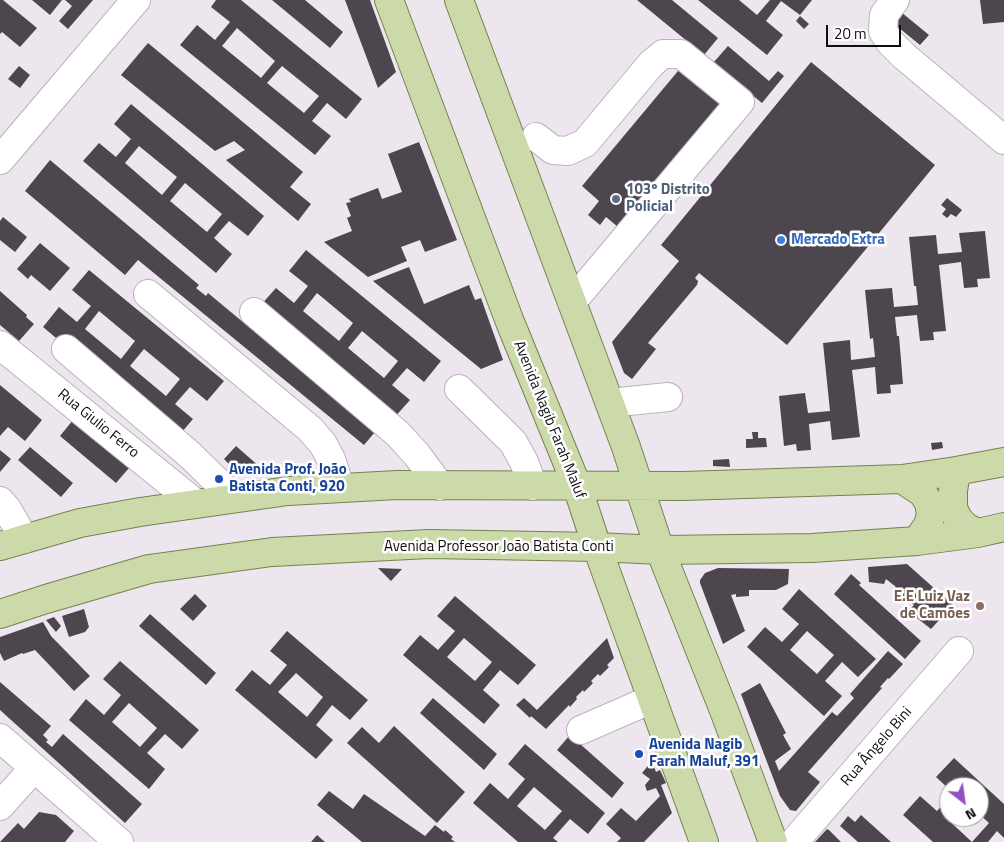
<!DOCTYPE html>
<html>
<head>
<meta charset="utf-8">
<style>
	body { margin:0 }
	#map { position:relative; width:1004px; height:842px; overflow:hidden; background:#eee6ef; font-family:"Titillium Web",sans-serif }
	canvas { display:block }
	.north { position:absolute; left:939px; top:777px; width:50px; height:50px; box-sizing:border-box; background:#fff; border:1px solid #9f9e9f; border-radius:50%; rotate:150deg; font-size:14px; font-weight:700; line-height:20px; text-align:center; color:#0f0d10 }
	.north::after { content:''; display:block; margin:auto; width:18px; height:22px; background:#944ec2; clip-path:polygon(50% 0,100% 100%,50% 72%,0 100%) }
	.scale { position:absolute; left:826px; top:25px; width:75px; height:22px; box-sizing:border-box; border:2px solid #0f0d10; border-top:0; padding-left:6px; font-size:15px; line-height:18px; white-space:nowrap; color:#0f0d10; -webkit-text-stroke:4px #fff; paint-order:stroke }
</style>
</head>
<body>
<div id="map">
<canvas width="1004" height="842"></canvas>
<div class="north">N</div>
<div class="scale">20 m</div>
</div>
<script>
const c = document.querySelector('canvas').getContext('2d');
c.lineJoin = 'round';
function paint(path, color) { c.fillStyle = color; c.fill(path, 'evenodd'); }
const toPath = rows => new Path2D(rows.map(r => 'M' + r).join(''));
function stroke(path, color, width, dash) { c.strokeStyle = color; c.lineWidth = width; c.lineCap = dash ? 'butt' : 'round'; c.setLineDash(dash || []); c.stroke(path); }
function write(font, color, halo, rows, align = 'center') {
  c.font = font + ' "Titillium Web",sans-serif'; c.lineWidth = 5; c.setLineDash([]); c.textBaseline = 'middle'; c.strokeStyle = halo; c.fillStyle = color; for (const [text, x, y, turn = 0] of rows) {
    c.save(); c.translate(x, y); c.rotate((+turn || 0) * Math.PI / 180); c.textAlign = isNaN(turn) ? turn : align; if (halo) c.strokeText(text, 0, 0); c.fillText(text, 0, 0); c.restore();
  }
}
paint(toPath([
	[0,0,3,0,37,28,20,47,2,32,0,34],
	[32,0,62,0,50,15],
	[65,0,93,0,68,29,59,21,72,6],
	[216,0,241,0,362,99,346,119,327,103,312,121,331,136,315,155,180,45,197,25,215,40,230,22,211,7],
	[237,28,275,61,261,78,222,46],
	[282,66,319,96,304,113,267,83],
	[272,0,305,0,343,32,330,48],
	[345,0,370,0,396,72,378,88],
	[637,0,672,0,718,38,704,55],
	[698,0,739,0,757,15,770,0,812,0,800,15,781,1,766,21,783,35,767,55],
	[980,0,1004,0,1004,22,983,24],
	[901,12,929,35,920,45,893,23],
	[800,16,809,24,804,29,796,21],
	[148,43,303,172,290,187,311,204,298,221,226,160,245,150,234,141,215,151,121,75],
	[728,46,769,81,778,71,784,76,762,103,713,63],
	[811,62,935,165,787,345,699,273,695,278,698,281,697,285,648,343,656,349,632,379,624,373,612,342,679,261,661,245],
	[683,65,730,104,624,232,606,217,600,225,588,215,599,201,582,186],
	[19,66,30,75,20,88,8,79],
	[131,104,264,216,248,236,229,221,214,238,232,254,216,273,83,161,99,143,116,157,131,139,114,124],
	[139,146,177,177,162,195,125,163],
	[185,183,222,214,207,232,170,201],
	[419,142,457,240,425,252,420,240,401,247,407,261,368,277,324,242,352,231,347,218,351,216,346,203,351,202,349,199,378,188,382,199,402,192,388,154],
	[50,160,199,285,196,288,206,296,208,293,375,432,364,445,138,260,125,275,25,191],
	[947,198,962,210,956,217,951,214,947,218,942,214,946,209,941,205],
	[3,217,27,237,15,252,0,240,0,221],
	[985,231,990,278,977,279,978,287,964,288,961,262,939,265,946,331,933,332,934,340,920,341,917,315,895,317,897,336,899,336,903,384,890,385,891,393,877,394,875,367,852,370,860,437,832,440,830,421,809,424,811,450,797,451,796,444,784,446,779,396,805,393,808,413,830,411,823,343,850,340,851,360,875,357,873,338,870,339,865,290,892,288,894,307,918,305,916,286,914,286,909,237,936,235,938,254,962,252,959,233],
	[40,243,70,268,50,291,31,275,28,279,17,269],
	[306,250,441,361,424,382,407,368,392,385,410,400,393,419,259,307,276,288,294,303,308,286,289,271],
	[317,293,353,323,339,341,303,311],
	[362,331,398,361,384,378,348,348],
	[409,267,424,304,469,285,475,300,481,298,503,360,481,369,373,281],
	[89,270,224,381,207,401,190,387,175,404,193,419,176,439,43,327,59,307,77,322,91,306,72,290],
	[99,311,135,341,121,359,85,329],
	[144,349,180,379,166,396,130,366],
	[0,291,27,315,26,317,34,324,19,341,0,325],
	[0,385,42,420,25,441,8,427,0,436],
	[73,420,129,468,116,483,60,436],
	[752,432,758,432,758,438,766,438,767,447,746,448,746,439,753,439],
	[942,442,943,448,932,450,931,443],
	[236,446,260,467,235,470,224,459],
	[30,447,73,483,61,497,18,460],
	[0,450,11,459,0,472],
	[729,459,730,467,713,466,713,460],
	[907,564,953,605,931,629,908,611,914,605,894,588,896,587,886,579,884,584,869,582,868,567],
	[378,568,402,569,391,581],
	[718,568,789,569,788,584,776,590,749,590,749,596,736,597,736,594,731,595,745,631,723,644,700,583,700,580,705,573],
	[851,574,861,583,859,585,921,641,905,659,834,594],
	[799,589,876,659,858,677,842,662,825,681,842,696,824,716,747,647,765,627,782,642,799,624,782,609],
	[807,631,834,655,817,674,790,650],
	[195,594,207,606,193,621,180,609],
	[455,596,536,665,518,685,500,670,483,690,500,705,484,724,403,655,420,635,438,650,455,631,437,616],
	[464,638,492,662,475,681,447,657],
	[84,609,89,627,85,632,69,637,62,616],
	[150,614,216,673,206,685,139,626],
	[54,617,61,626,56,632,46,620],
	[43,622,51,636,90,676,74,691,35,650,23,654,22,653,4,661,0,653,0,637],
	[287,631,368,700,350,720,332,705,316,725,333,740,316,759,235,690,252,670,270,685,287,665,270,651],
	[296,673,323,697,307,717,278,692],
	[607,638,614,658,607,665,609,667,600,676,598,674,591,681,593,683,584,692,583,690,576,697,577,699,570,707,569,705,546,729,531,716,530,718,516,705,524,698,537,710],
	[888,651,903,664,889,679,888,678,880,687,882,688,808,772,820,782,796,811,790,810,780,796,741,694,760,683,786,733,783,735,791,749,775,761,779,771,832,712,837,716,854,698,850,694],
	[120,661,199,730,182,749,165,734,147,753,165,769,149,789,69,720,86,699,104,715,121,695,103,679],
	[129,703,157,728,140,747,112,722],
	[0,682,51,726,43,735,48,740,46,742,52,747,63,734,142,804,125,823,0,710],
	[433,698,497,754,484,770,420,713],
	[394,726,465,792,437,823,347,743,362,727,379,743],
	[570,735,624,783,612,798,557,750],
	[525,744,605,813,588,834,570,819,553,838,558,842,518,842,473,803,490,783,508,799,525,779,508,764],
	[534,787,562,811,545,830,517,806],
	[954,758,1004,804,1004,838,997,831,988,842,933,842,903,815,920,796,937,811,949,798,949,812,945,817,972,842,989,823,979,814,979,787,949,787,949,789,936,777],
	[652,761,656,772,660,770,666,783,661,785,672,813,644,842,617,842,621,838,606,824,621,808,636,821,660,796,656,788,647,791,645,785,650,779,642,773],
	[329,791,353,809,364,794,425,836,435,825,444,832,445,830,453,837,451,839,455,842,362,842,317,805],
	[39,812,56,815,74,831,65,842,0,842,18,823,24,829],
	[861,815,891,842,858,842,840,826,848,816,855,822],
	[827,829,829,830,841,842,815,842],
	[317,835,325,842,311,842]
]), '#4d464e');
const minor = toPath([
	[895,0,884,15,883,31,889,41,904,56,1004,140],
	[536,137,553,150,568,151,585,143,651,64,663,54,681,54,740,102,572,302],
	[0,160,136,0],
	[148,294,310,429,323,444,331,459,340,487],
	[254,312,398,434,417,455,440,486],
	[0,345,195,503],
	[66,349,190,455,233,497],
	[459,389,513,442,524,462,533,486],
	[610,403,668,397],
	[0,501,7,509,24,539],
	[581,730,652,699],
	[0,738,119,842],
	[0,806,34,768],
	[794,842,959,651]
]);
const major = toPath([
	[389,0,510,322,577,486,597,547,704,842],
	[459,0,626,447,660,550,725,713,773,842],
	[956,471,953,491,953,508,958,519,967,528,978,533],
	[902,479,923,493,929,503,931,514,928,525,917,541],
	[0,546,80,523,140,512,288,491,397,485,683,486,902,479,956,471,1004,462],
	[0,614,46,599,149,569,272,552,429,544,597,547,660,550,812,548,917,541,978,533,1004,527]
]);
stroke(minor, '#bab3bc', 30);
stroke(major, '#74834e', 30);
stroke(minor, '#fff', 28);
stroke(major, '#ccdaa9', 28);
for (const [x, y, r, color] of [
	[616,199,5,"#5c6f8a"],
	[781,240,5,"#3f7fe0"],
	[219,479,5,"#1a4fb4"],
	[980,606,5,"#8d6e63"],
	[639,754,5,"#1a4fb4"]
]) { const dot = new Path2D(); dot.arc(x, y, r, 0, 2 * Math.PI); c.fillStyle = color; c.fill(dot); stroke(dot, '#fff', 2); }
write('bold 15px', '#4e5e75', '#fff', [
	["103º Distrito",626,190],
	["Policial",626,207]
], 'left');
write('bold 15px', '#366cbe', '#fff', [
	["Mercado Extra",791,240]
], 'left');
write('15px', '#0f0d10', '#fff', [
	["Avenida Nagib Farah Maluf",549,420,68],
	["Rua Giulio Ferro",98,424,39],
	["Avenida Professor João Batista Conti",499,547],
	["Rua Ângelo Bini",877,747,-49]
]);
write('bold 15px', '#164399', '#fff', [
	["Avenida Prof. João",229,470],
	["Batista Conti, 920",229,487],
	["Avenida Nagib",649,745],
	["Farah Maluf, 391",649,762]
], 'left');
write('bold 15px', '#785e54', '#fff', [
	["E.E Luiz Vaz",970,597],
	["de Camões",970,614]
], 'right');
</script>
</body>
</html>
